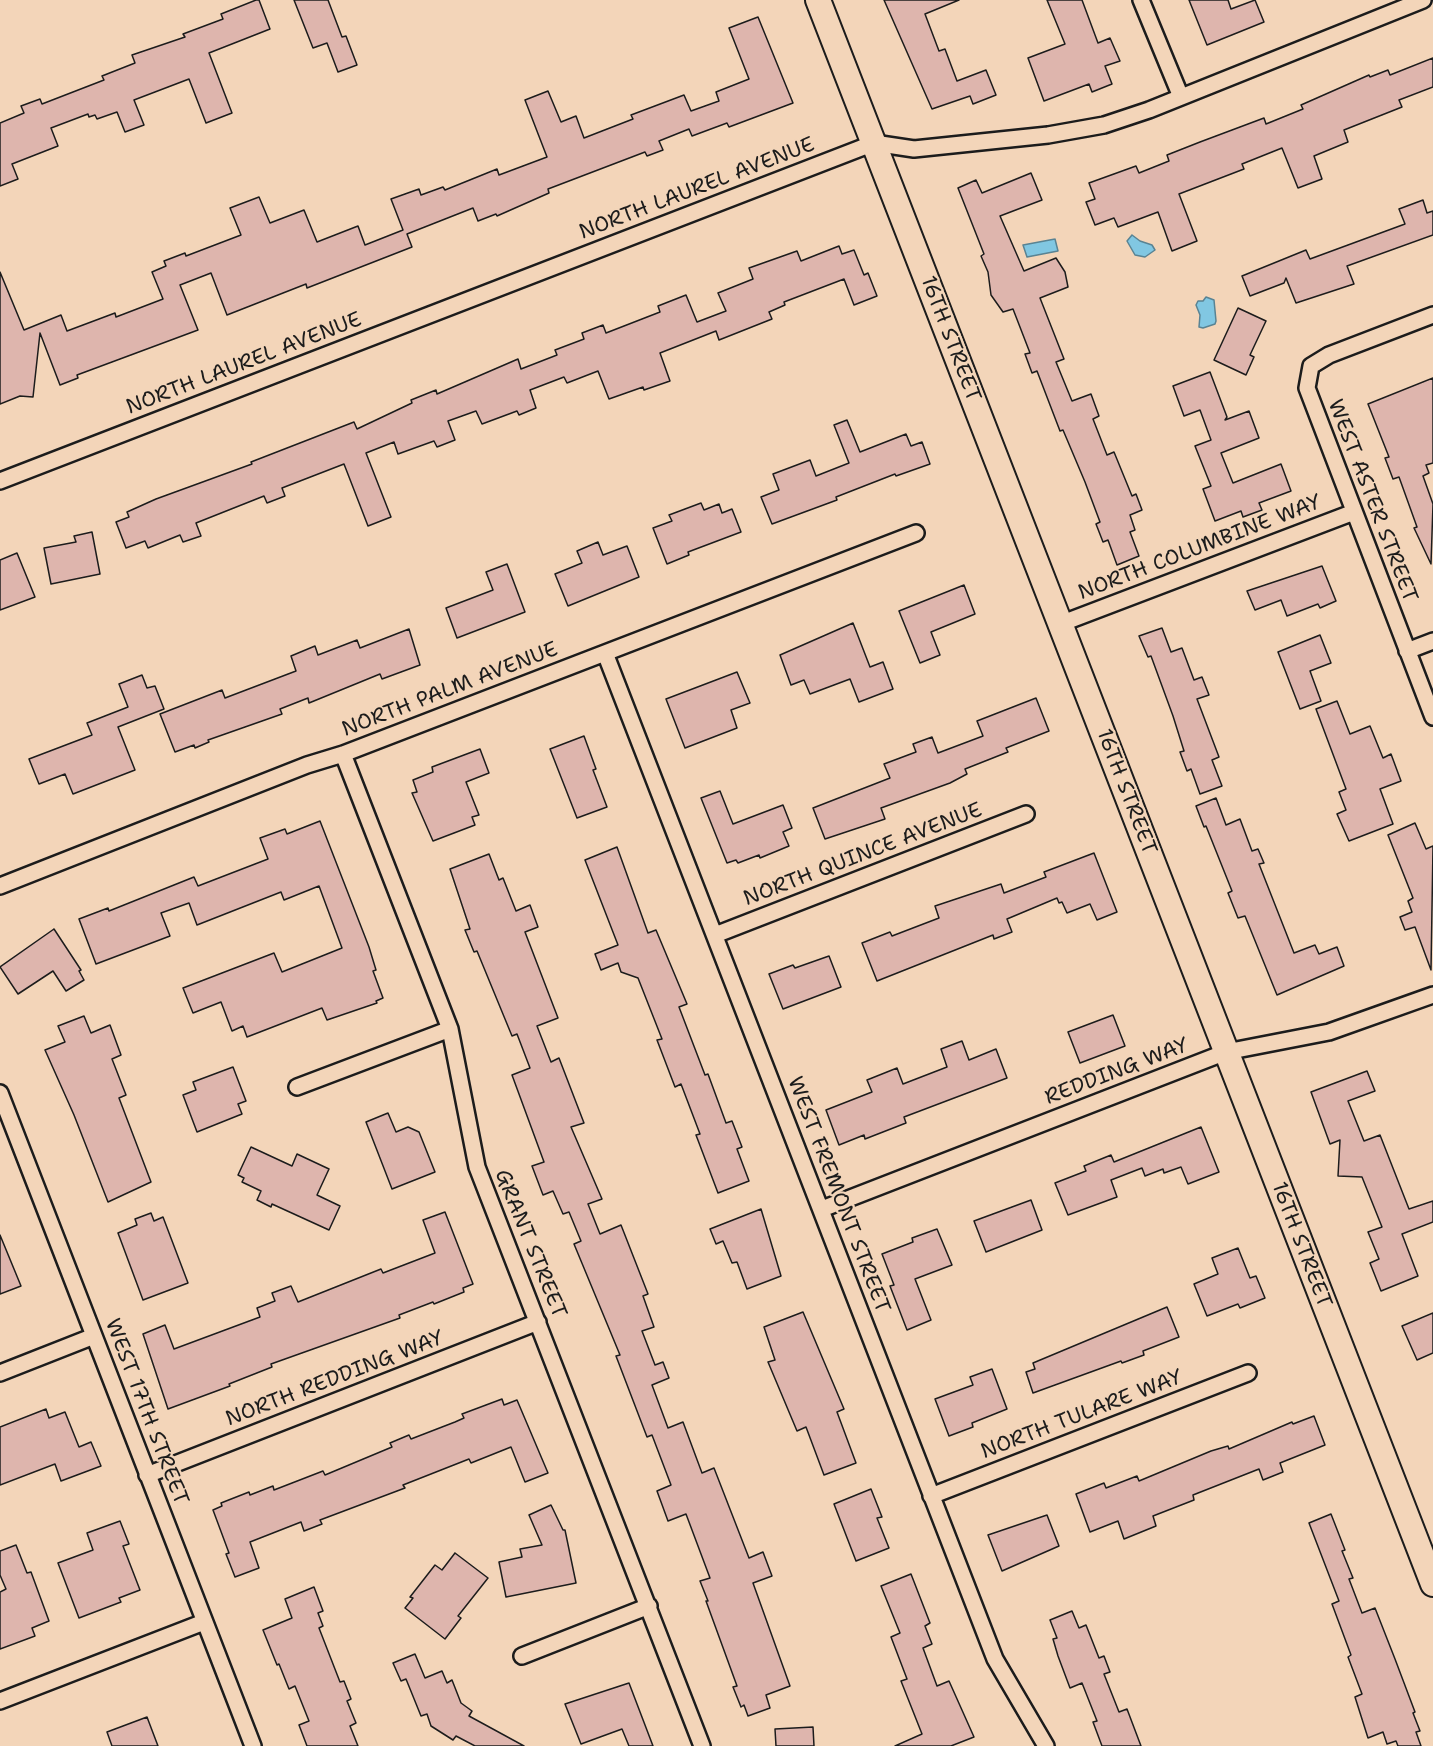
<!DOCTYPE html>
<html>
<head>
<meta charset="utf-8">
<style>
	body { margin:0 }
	canvas { display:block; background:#f3d5b9 }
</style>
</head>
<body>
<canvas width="1433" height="1746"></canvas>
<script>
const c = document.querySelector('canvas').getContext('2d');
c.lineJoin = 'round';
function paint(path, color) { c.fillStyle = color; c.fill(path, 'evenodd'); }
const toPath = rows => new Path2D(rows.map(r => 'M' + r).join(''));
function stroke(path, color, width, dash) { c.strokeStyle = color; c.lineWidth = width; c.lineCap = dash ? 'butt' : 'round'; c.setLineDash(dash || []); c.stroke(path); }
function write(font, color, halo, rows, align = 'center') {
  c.font = font + ' "Shantell Sans",sans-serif'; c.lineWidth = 4.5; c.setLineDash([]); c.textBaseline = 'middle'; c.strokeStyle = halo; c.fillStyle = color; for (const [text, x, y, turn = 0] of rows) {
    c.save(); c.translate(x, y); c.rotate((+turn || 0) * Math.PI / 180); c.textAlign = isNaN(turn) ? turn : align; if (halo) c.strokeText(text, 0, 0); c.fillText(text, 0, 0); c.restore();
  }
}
const water = toPath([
	[1132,235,1140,241,1152,245,1155,250,1145,257,1135,255,1127,241,1132,235],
	[1055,239,1058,251,1027,257,1023,245,1055,239],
	[1206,297,1214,300,1216,321,1215,324,1203,328,1199,327,1200,315,1196,305,1198,301,1203,301,1206,297]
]);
paint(water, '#81c7e2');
stroke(water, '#598393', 1.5);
const building = toPath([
	[256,0,259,0,270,29,209,53,232,113,206,123,189,79,134,100,144,125,125,132,117,112,97,119,95,115,89,117,88,114,51,128,58,146,12,164,18,179,0,186,0,123,24,113,21,106,40,99,42,104,104,80,102,76,135,63,132,55,185,37,183,34,223,19,221,14,256,0],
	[294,0,328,0,342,37,346,36,357,65,338,72,327,43,313,48,294,0],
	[884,0,959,0,925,14,939,51,945,49,957,81,986,70,996,95,973,104,970,96,932,109,884,0],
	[1047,0,1082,0,1098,43,1110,38,1120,61,1105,66,1112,84,1092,92,1089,84,1044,101,1028,58,1065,44,1047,0],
	[1189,0,1228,0,1231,9,1255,0,1264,22,1207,45,1189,0],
	[758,17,793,103,729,127,727,123,692,136,689,129,659,141,663,150,647,156,645,152,548,189,549,193,497,216,496,214,478,221,473,208,407,234,412,247,307,288,306,284,227,315,211,273,180,285,198,330,77,375,78,378,60,385,40,333,33,397,20,396,0,404,0,272,24,330,61,315,67,331,115,313,116,317,163,299,152,272,166,266,164,261,185,253,186,256,241,235,230,208,259,197,270,223,304,210,317,242,358,226,365,245,403,230,391,199,419,189,421,195,443,187,445,190,497,169,499,175,547,157,525,100,548,91,561,122,576,116,584,138,633,119,631,115,684,95,691,111,719,101,716,92,749,79,729,28,758,17],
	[1433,58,1433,87,1399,100,1402,107,1344,130,1348,142,1314,156,1322,179,1298,188,1282,148,1242,164,1244,169,1179,194,1197,241,1172,251,1158,212,1118,227,1114,218,1095,225,1086,202,1095,199,1089,183,1136,166,1139,173,1169,161,1167,155,1200,142,1264,118,1266,124,1303,109,1301,105,1369,75,1370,77,1388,70,1390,75,1433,58],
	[1031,173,1042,200,1000,216,1024,271,1056,258,1065,272,1068,287,1040,298,1064,359,1056,362,1072,401,1091,394,1099,416,1093,419,1107,455,1114,452,1132,496,1136,494,1142,510,1130,515,1135,530,1130,532,1139,556,1117,565,1108,540,1103,542,1096,524,1100,522,1085,482,1063,430,1060,431,1037,371,1032,373,1025,354,1030,353,1013,309,1003,312,991,295,988,272,981,256,984,254,958,188,976,180,982,193,1031,173],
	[1423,200,1427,213,1433,211,1433,235,1347,266,1354,284,1296,303,1286,278,1284,283,1250,296,1242,276,1306,250,1310,259,1405,224,1399,209,1423,200],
	[839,246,842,254,854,250,864,275,868,273,877,296,854,305,844,279,784,302,785,305,769,312,772,319,719,340,716,331,660,353,670,381,644,390,643,387,609,399,598,371,567,383,564,377,530,390,536,408,519,415,517,411,482,424,476,411,448,421,455,440,437,447,434,441,398,454,394,442,366,453,391,517,368,526,344,464,282,488,285,496,267,503,264,496,196,523,201,536,183,542,180,535,148,548,145,541,126,548,116,522,129,517,127,512,156,499,252,464,251,462,354,422,357,429,412,403,411,400,436,390,437,394,518,359,521,369,557,355,555,350,584,339,582,333,603,325,606,333,660,312,658,306,686,295,697,322,726,311,718,293,753,279,749,268,797,251,801,261,839,246],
	[1238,308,1266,321,1250,355,1254,357,1246,375,1214,360,1238,308],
	[1210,372,1227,417,1225,420,1249,411,1259,438,1221,453,1233,483,1281,464,1291,491,1259,503,1262,510,1243,517,1241,511,1215,521,1203,489,1211,486,1195,446,1211,440,1200,410,1184,416,1173,386,1210,372],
	[1433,378,1433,463,1426,465,1429,473,1423,476,1433,504,1431,564,1414,528,1417,527,1399,477,1393,479,1385,458,1389,457,1368,404,1433,378],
	[847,420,860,452,906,434,911,446,922,442,930,464,896,476,895,474,836,497,837,500,772,524,761,497,779,490,773,474,810,460,816,476,849,463,834,425,847,420],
	[701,503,704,510,719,504,722,513,732,509,741,532,688,552,689,555,667,564,653,528,672,521,669,515,701,503],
	[92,532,100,574,51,584,44,548,76,542,74,536,92,532],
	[598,542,603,555,627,546,639,577,568,606,555,574,582,563,577,551,598,542],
	[17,553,35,597,0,610,0,560,17,553],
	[507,564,525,612,457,638,446,608,493,590,486,572,507,564],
	[1322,566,1336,601,1320,608,1318,604,1287,616,1281,600,1255,610,1247,591,1322,566],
	[964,585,975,614,931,632,940,655,920,663,899,611,964,585],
	[853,623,870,667,883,662,893,689,859,702,850,679,810,694,804,680,791,685,780,655,853,623],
	[1162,628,1171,652,1182,648,1194,680,1202,677,1209,695,1197,699,1219,757,1212,760,1222,786,1200,794,1191,769,1187,771,1180,752,1184,751,1173,716,1151,656,1148,657,1139,636,1162,628],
	[409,629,420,665,382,679,380,674,309,703,308,698,280,709,282,714,208,740,209,742,195,748,194,745,175,752,160,714,222,690,225,698,296,671,291,656,315,646,318,655,357,640,360,648,409,629],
	[1320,635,1331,663,1310,671,1321,701,1300,709,1278,652,1320,635],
	[737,672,750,703,731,710,737,728,685,748,666,699,737,672],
	[142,675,147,688,155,686,164,709,118,727,135,770,73,794,65,774,39,784,29,759,92,735,87,723,128,707,119,684,142,675],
	[1036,698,1049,731,1006,748,1008,752,965,769,967,774,950,783,881,808,885,819,825,839,813,808,890,778,884,764,916,752,913,744,932,737,938,753,983,736,977,721,1036,698],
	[1337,701,1350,734,1370,726,1383,758,1391,754,1401,781,1380,789,1393,824,1349,841,1337,814,1346,810,1339,792,1346,789,1316,709,1337,701],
	[584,736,596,769,593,770,607,807,577,818,550,749,584,736],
	[480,749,489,773,466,782,479,815,472,817,475,825,433,841,412,793,417,792,413,780,433,772,432,767,480,749],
	[720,791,733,824,783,805,792,828,783,832,789,846,760,858,759,855,738,863,736,860,727,863,701,798,720,791],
	[1216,798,1226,825,1240,819,1252,851,1258,849,1264,863,1259,864,1294,953,1315,945,1319,954,1337,947,1344,966,1277,995,1245,916,1238,918,1228,893,1232,891,1206,826,1204,827,1196,806,1216,798],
	[320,821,369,947,376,970,373,971,383,998,376,1001,377,1003,327,1020,322,1008,247,1037,243,1026,232,1031,221,1002,193,1013,183,988,274,953,282,972,342,948,319,886,284,900,281,892,197,925,189,903,161,913,170,936,96,964,79,919,108,908,109,911,194,877,198,886,268,859,260,838,285,829,287,834,320,821],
	[1415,823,1426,849,1433,846,1431,970,1415,927,1405,930,1400,917,1412,912,1408,901,1413,898,1388,835,1415,823],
	[617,847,648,933,656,930,687,1004,679,1007,705,1075,708,1074,726,1123,732,1121,742,1147,737,1149,749,1181,718,1193,696,1135,700,1134,681,1084,675,1087,657,1040,662,1039,638,978,621,972,618,963,601,970,595,954,618,945,585,860,617,847],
	[1094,853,1117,912,1097,920,1090,904,1067,913,1062,902,1059,903,1057,898,1007,919,1012,932,994,939,993,935,877,981,862,943,890,932,892,936,939,918,935,906,1001,884,1004,893,1046,877,1044,872,1094,853],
	[489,854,499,880,503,878,516,911,530,905,538,927,525,932,558,1018,537,1026,551,1062,559,1058,584,1123,571,1127,602,1199,588,1204,600,1234,621,1225,648,1294,643,1296,654,1327,642,1331,655,1365,663,1362,669,1378,652,1385,668,1428,683,1422,702,1473,714,1468,749,1558,763,1552,772,1576,753,1583,790,1686,766,1695,770,1708,748,1716,744,1705,741,1707,733,1687,737,1686,706,1601,708,1601,700,1581,710,1578,686,1514,668,1521,657,1491,671,1485,652,1435,647,1437,616,1356,620,1355,574,1244,581,1241,569,1212,563,1214,553,1191,543,1195,532,1166,544,1162,512,1075,530,1068,517,1034,512,1036,477,951,474,952,465,930,470,929,450,869,489,854],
	[54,929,81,970,79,971,84,980,66,991,53,971,18,994,0,967,54,929],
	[829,956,841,987,783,1009,769,974,793,965,795,968,829,956],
	[1113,1015,1125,1046,1080,1063,1068,1032,1113,1015],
	[84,1016,91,1033,110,1025,121,1055,112,1059,126,1095,119,1098,151,1182,108,1202,74,1115,45,1050,65,1042,58,1026,84,1016],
	[962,1041,969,1060,996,1049,1007,1078,904,1117,906,1123,865,1139,864,1135,839,1145,826,1110,872,1092,867,1080,897,1068,903,1084,947,1067,941,1049,962,1041],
	[233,1067,246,1101,238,1104,242,1114,197,1132,183,1095,196,1090,193,1082,233,1067],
	[1367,1071,1375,1091,1348,1101,1364,1141,1380,1135,1409,1209,1433,1201,1433,1222,1402,1234,1418,1276,1381,1291,1370,1263,1379,1259,1368,1232,1382,1227,1362,1177,1338,1176,1340,1140,1330,1144,1311,1092,1367,1071],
	[388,1113,396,1132,408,1127,419,1132,435,1172,392,1189,366,1122,388,1113],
	[1201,1127,1219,1172,1188,1184,1181,1167,1164,1173,1163,1169,1145,1176,1142,1168,1111,1180,1117,1197,1068,1215,1055,1183,1086,1171,1084,1166,1111,1155,1114,1162,1201,1127],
	[251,1147,292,1166,297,1154,329,1169,317,1195,340,1206,329,1230,272,1204,271,1207,257,1200,261,1191,242,1182,244,1178,238,1175,251,1147],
	[1031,1200,1042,1230,986,1252,974,1221,1031,1200],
	[761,1209,781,1276,747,1289,737,1262,732,1263,723,1241,716,1244,710,1229,761,1209],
	[445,1212,473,1284,463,1288,464,1292,434,1304,433,1302,399,1315,400,1318,271,1364,272,1367,229,1384,230,1386,168,1409,143,1334,165,1325,174,1349,260,1317,257,1308,275,1301,272,1293,291,1286,298,1302,381,1269,383,1273,435,1253,423,1220,445,1212],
	[151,1213,154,1221,163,1217,188,1283,143,1300,118,1233,137,1225,135,1219,151,1213],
	[937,1229,952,1265,915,1279,931,1320,907,1330,890,1286,894,1285,882,1254,913,1242,912,1238,937,1229],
	[0,1235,21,1286,0,1294,0,1235],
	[1238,1248,1250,1278,1256,1276,1265,1298,1240,1308,1238,1304,1207,1316,1194,1284,1218,1274,1212,1258,1238,1248],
	[1167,1307,1179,1337,1143,1351,1144,1355,1122,1363,1121,1361,1033,1393,1026,1372,1035,1369,1033,1363,1167,1307],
	[803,1312,844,1409,837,1412,856,1463,824,1475,806,1427,797,1431,768,1362,775,1360,764,1327,803,1312],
	[1433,1313,1433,1353,1417,1360,1402,1326,1433,1313],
	[992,1369,1007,1409,972,1423,973,1427,949,1436,935,1399,973,1385,970,1377,992,1369],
	[502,1399,504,1405,517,1400,548,1473,525,1482,511,1447,471,1463,469,1459,403,1485,405,1488,320,1520,322,1524,304,1531,301,1522,250,1542,259,1568,235,1577,226,1554,229,1553,213,1510,222,1506,221,1503,249,1492,250,1495,273,1486,274,1490,323,1471,325,1475,392,1447,390,1443,409,1435,411,1439,455,1422,464,1418,462,1414,502,1399],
	[46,1409,49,1418,65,1412,79,1447,91,1442,101,1466,61,1481,55,1464,0,1485,0,1427,46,1409],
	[1314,1416,1325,1445,1280,1463,1283,1472,1263,1480,1259,1469,1193,1495,1194,1500,1153,1516,1156,1526,1124,1539,1118,1521,1090,1532,1076,1494,1104,1483,1106,1488,1137,1476,1139,1481,1211,1451,1228,1446,1229,1449,1292,1422,1293,1424,1314,1416],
	[871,1489,882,1517,877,1518,889,1548,856,1561,834,1504,871,1489],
	[551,1505,563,1530,565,1530,576,1583,506,1597,499,1562,522,1557,520,1549,542,1545,529,1515,551,1505],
	[1331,1514,1345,1550,1342,1551,1353,1578,1349,1579,1362,1613,1375,1608,1395,1659,1415,1712,1413,1713,1420,1731,1416,1732,1421,1746,1398,1746,1396,1741,1387,1744,1383,1732,1368,1738,1355,1697,1362,1694,1348,1657,1351,1655,1332,1604,1339,1601,1309,1523,1331,1514],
	[1047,1515,1059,1546,1002,1571,988,1535,1047,1515],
	[120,1521,129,1544,123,1546,140,1590,119,1598,121,1602,79,1618,58,1563,93,1550,87,1533,120,1521],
	[16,1545,27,1573,31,1572,49,1621,32,1628,35,1636,0,1649,0,1592,6,1589,0,1575,0,1551,16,1545],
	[455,1553,488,1578,458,1616,461,1618,445,1639,405,1608,413,1598,410,1597,435,1565,442,1570,455,1553],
	[911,1574,930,1623,925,1626,932,1644,923,1648,937,1686,949,1681,974,1737,951,1746,895,1746,922,1734,901,1681,907,1679,891,1637,900,1633,881,1586,911,1574],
	[314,1587,323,1611,318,1613,323,1626,319,1628,340,1682,344,1681,351,1699,347,1701,356,1723,350,1726,358,1746,307,1746,299,1725,309,1721,295,1686,289,1689,279,1664,277,1665,263,1630,292,1618,285,1599,314,1587],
	[1072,1611,1079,1628,1086,1625,1099,1658,1104,1656,1110,1672,1104,1674,1119,1712,1127,1709,1141,1746,1102,1746,1093,1722,1097,1721,1082,1683,1070,1688,1058,1656,1053,1639,1057,1638,1050,1620,1072,1611],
	[415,1654,425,1678,442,1671,447,1683,452,1680,461,1703,472,1711,469,1716,524,1746,475,1746,456,1736,453,1740,431,1726,427,1714,421,1716,406,1679,401,1681,393,1663,415,1654],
	[629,1683,653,1746,629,1746,622,1729,581,1744,565,1704,629,1683],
	[147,1717,158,1746,112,1746,107,1732,147,1717],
	[813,1727,814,1746,776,1746,775,1729,813,1727]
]);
paint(building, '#deb5ad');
stroke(building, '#1c1c1c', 1.5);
const minor = toPath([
	[1141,0,1181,97],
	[1433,315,1329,355,1311,366,1307,388,1433,717],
	[0,481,874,143,914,149,1048,135,1104,125,1149,110,1423,0],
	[1060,624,1354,512],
	[1407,651,1433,641],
	[605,653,995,1659,1046,1746],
	[343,754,450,1029,477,1167,702,1746],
	[0,886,307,765,343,754,916,533],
	[715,935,1026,814],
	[297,1087,450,1029],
	[0,1093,253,1746],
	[822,1209,1226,1052,1329,1032,1433,995],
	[0,1373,94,1336],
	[147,1475,538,1322],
	[931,1496,1248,1373],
	[522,1656,649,1606],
	[0,1701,204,1622]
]);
const primary = toPath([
	[818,0,1433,1584]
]);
stroke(minor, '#1c1c1c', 20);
stroke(primary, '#1c1c1c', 28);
stroke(minor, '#f3d5b9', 15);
stroke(primary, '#f3d5b9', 24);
write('21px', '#1c1c1c', '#f3d5b9', [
	["NORTH LAUREL AVENUE",697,189,-21],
	["16TH STREET",950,339,69],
	["NORTH LAUREL AVENUE",244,364,-21],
	["WEST ASTER STREET",1372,501,69],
	["NORTH COLUMBINE WAY",1200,548,-21],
	["NORTH PALM AVENUE",450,690,-21],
	["16TH STREET",1126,792,69],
	["NORTH QUINCE AVENUE",863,855,-21],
	["REDDING WAY",1117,1072,-21],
	["WEST FREMONT STREET",838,1195,69],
	["GRANT STREET",530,1244,68],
	["16TH STREET",1301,1245,69],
	["NORTH REDDING WAY",335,1379,-21],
	["WEST 17TH STREET",146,1412,69],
	["NORTH TULARE WAY",1082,1415,-21]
]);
</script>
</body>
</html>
